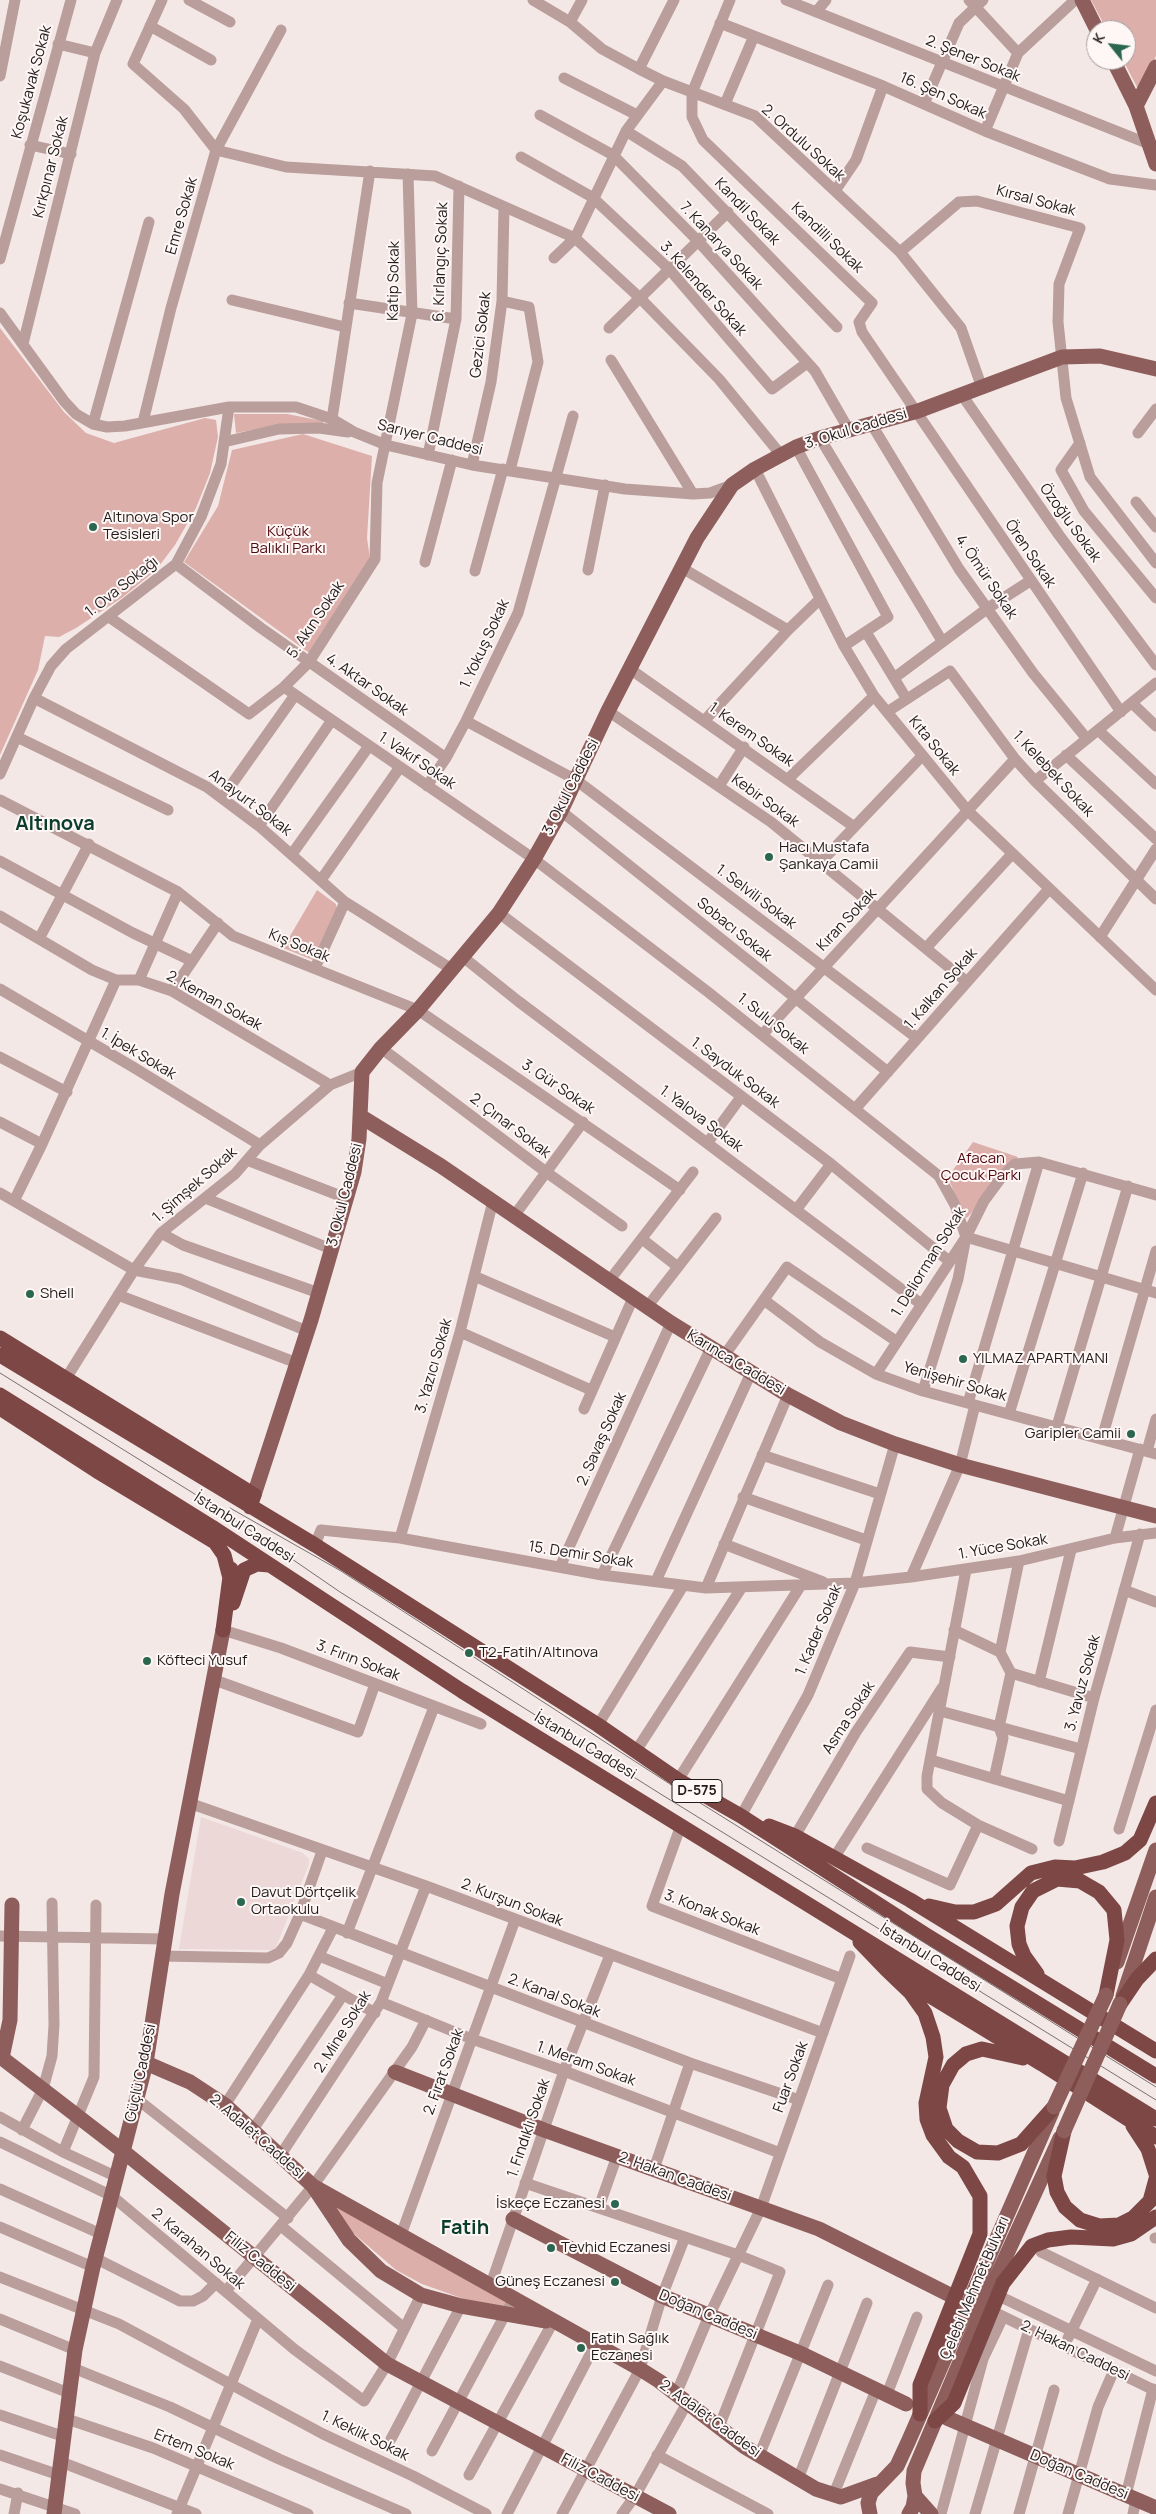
<!DOCTYPE html>
<html>
<head>
<meta charset="utf-8">
<style>
	body { margin:0 }
	#map { position:relative; width:1156px; height:2514px; overflow:hidden; background:#f4e8e7; font-family:Manrope,sans-serif }
	canvas { display:block }
	.north { position:absolute; left:1086px; top:20px; width:50px; height:50px; box-sizing:border-box; background:#fef7f6; border:1px solid #a59f9f; border-radius:50%; rotate:299deg; font-size:14px; font-weight:700; line-height:20px; text-align:center; color:#201c1c }
	.north::after { content:''; display:block; margin:auto; width:18px; height:22px; background:#2a6650; clip-path:polygon(50% 0,100% 100%,50% 72%,0 100%) }
</style>
</head>
<body>
<div id="map">
<canvas width="1156" height="2514"></canvas>
<div class="north">K</div>
</div>
<script>
const c = document.querySelector('canvas').getContext('2d');
c.lineJoin = 'round';
function paint(path, color) { c.fillStyle = color; c.fill(path, 'evenodd'); }
const toPath = rows => new Path2D(rows.map(r => 'M' + r).join(''));
function stroke(path, color, width, dash) { c.strokeStyle = color; c.lineWidth = width; c.lineCap = dash ? 'butt' : 'round'; c.setLineDash(dash || []); c.stroke(path); }
function write(font, color, halo, rows, align = 'center') {
  c.font = font + ' Manrope,sans-serif'; c.lineWidth = 4; c.setLineDash([]); c.textBaseline = 'middle'; c.strokeStyle = halo; c.fillStyle = color; for (const [text, x, y, turn = 0] of rows) {
    c.save(); c.translate(x, y); c.rotate((+turn || 0) * Math.PI / 180); c.textAlign = isNaN(turn) ? turn : align; if (halo) c.strokeText(text, 0, 0); c.fillText(text, 0, 0); c.restore();
  }
}
paint(toPath([
	[201,1817,303,1853,309,1859,309,1864,275,1950,179,1949]
]), '#ecd8d6');
paint(toPath([
	[1091,0,1156,0,1156,56,1139,91,1123,60,1126,60,1126,30,1107,30],
	[0,328,64,412,86,433,114,443,205,418,216,420,218,437,210,473,196,508,175,545,156,570,123,597,76,628,59,637,45,636,38,670,0,755],
	[234,414,287,414,323,421,323,425,280,425,236,433],
	[303,434,372,456,367,538,370,559,312,655,184,562,218,506,232,450],
	[317,890,336,904,337,909,313,960,283,948],
	[973,1142,1018,1157,968,1217,964,1218,948,1177],
	[332,2205,507,2303,503,2309,464,2299,422,2284,396,2270,352,2232]
]), '#dcafab');
stroke(toPath([
	[162,0,133,64,184,109,216,150,286,167,435,176,575,238,640,298,719,379,781,455],
	[189,0,230,22],
	[533,0,570,22,602,49,639,69,663,81,755,116,900,252,961,328,982,388],
	[730,0,692,93,692,117,703,140,872,303,859,322,862,332,1121,712],
	[786,0,1149,144],
	[969,0,1018,53],
	[816,12,826,0],
	[570,22,582,0],
	[720,23,883,86,985,131,1110,179,1156,185],
	[150,26,211,60],
	[58,44,95,53],
	[639,69,674,0],
	[0,76,15,0],
	[564,78,637,115],
	[725,104,754,36],
	[924,104,959,23,983,0],
	[540,115,613,155,698,241,815,371,849,430],
	[626,131,682,166,837,327],
	[985,131,1018,53,1075,0],
	[30,145,71,154],
	[521,157,592,197,670,270,772,389,807,363],
	[835,191,856,160,883,86],
	[900,252,959,202,977,201,1080,228,1059,284,1058,322,1066,398,1090,477,1156,563],
	[554,258,575,238,626,131,663,81],
	[0,259,71,0],
	[232,300,345,327],
	[502,301,529,307,538,362,510,470],
	[349,303,456,319],
	[0,313,64,401,76,414,93,424,107,427,125,426,229,407,296,407,332,419,354,432,386,445,472,465,625,489,693,494,710,493,732,485],
	[609,328,728,212],
	[23,344,95,53,117,0],
	[611,360,693,494],
	[962,395,1059,535,1156,665],
	[332,419,370,171],
	[143,422,171,308,216,150,281,30],
	[93,424,149,222],
	[872,425,959,569,1033,673,1087,739],
	[1138,433,1156,409],
	[820,438,942,641],
	[224,442,279,429,319,428,348,432],
	[1080,443,1061,470,1084,511,1156,598],
	[796,447,888,617,844,646],
	[428,455,456,319,459,186],
	[472,465,491,382,502,301,504,207],
	[755,469,844,646,874,696,968,811,1156,990],
	[1136,502,1156,527],
	[425,562,452,460],
	[176,564,261,628,446,758],
	[682,568,788,630],
	[588,570,605,485],
	[475,571,503,469],
	[109,617,249,714,284,687,309,662,375,559,377,483,412,314,408,174],
	[866,632,906,698],
	[630,669,853,826],
	[894,678,988,608,1030,581],
	[284,687,534,859,708,992,939,1176,955,1205,966,1237,958,1279,923,1391],
	[34,698,207,787,259,826,345,902,315,968],
	[1132,703,1156,726],
	[608,711,771,822,967,982],
	[887,712,950,671,1015,759,1035,781,1156,899],
	[466,721,576,780,917,1038],
	[704,721,788,630,820,599],
	[1098,730,1156,784],
	[17,737,168,810],
	[1066,755,1156,839],
	[0,774,34,698,51,666,66,649,176,564,201,517,221,464,229,407],
	[788,779,874,696],
	[1035,781,1156,683],
	[427,786,446,758,466,721,518,613,573,416],
	[719,786,744,747],
	[222,798,295,695],
	[0,800,178,892,139,980],
	[561,811,888,1072],
	[259,826,332,720],
	[292,854,369,746],
	[0,861,133,933,192,961],
	[820,863,922,756],
	[321,880,400,767],
	[178,892,233,936,418,1010,680,1190],
	[345,902,453,970],
	[499,913,831,1164,949,1261],
	[0,916,92,970,116,980,139,980,172,991,330,1085],
	[1100,937,1156,849],
	[39,939,89,844],
	[926,948,1012,854],
	[463,957,518,1001,921,1304],
	[0,989,133,1067,260,1145],
	[172,991,218,923],
	[762,1035,1015,759],
	[381,1048,546,1172,622,1226],
	[0,1057,67,1092],
	[855,1109,1049,889],
	[0,1122,42,1144,14,1201],
	[708,1142,741,1097],
	[42,1144,116,980],
	[247,1160,346,1198],
	[0,1193,134,1270,180,1279,307,1331],
	[205,1198,331,1249],
	[796,1210,831,1164],
	[514,1216,583,1122],
	[161,1233,183,1245,319,1293],
	[966,1237,1156,1293],
	[642,1239,678,1267],
	[474,1276,615,1337],
	[609,1281,693,1172],
	[118,1295,297,1363],
	[764,1300,820,1342,876,1374,923,1391,1156,1454],
	[647,1307,716,1218],
	[460,1332,591,1390],
	[724,1356,787,1267,896,1341],
	[876,1374,966,1237,984,1201,1001,1178,1015,1164,1039,1162,1156,1195],
	[65,1380,134,1270,161,1233,235,1174,260,1145,330,1085,362,1072],
	[968,1403,1039,1162],
	[584,1409,633,1298],
	[1009,1414,1083,1173],
	[1057,1426,1128,1186],
	[1102,1438,1156,1251],
	[1147,1451,1156,1419],
	[762,1455,880,1494],
	[743,1497,866,1540],
	[400,1538,460,1332,493,1201],
	[1115,1538,1140,1449],
	[724,1544,823,1582],
	[315,1545,321,1530,400,1538,602,1575,706,1588,855,1583,911,1577,1019,1561,1115,1538,1156,1533],
	[560,1567,671,1323],
	[966,1570,927,1776,927,1789,942,1803,978,1825,1032,1849],
	[602,1575,711,1348],
	[911,1577,960,1465,975,1405],
	[656,1581,751,1373],
	[706,1588,788,1395],
	[1124,1590,1156,1602],
	[223,1630,281,1648,481,1724],
	[954,1630,1000,1652],
	[1011,1673,1094,1698],
	[212,1679,358,1732,375,1684],
	[1039,1682,1071,1550],
	[940,1711,1081,1749],
	[598,1725,683,1586],
	[636,1751,742,1587],
	[931,1760,1069,1801],
	[994,1779,1003,1738,999,1727,1011,1673,1000,1652,1019,1561],
	[678,1780,801,1585],
	[189,1803,426,1886,823,2033],
	[741,1816,808,1695,855,1583,895,1444],
	[681,1825,652,1906,842,1979],
	[1119,1829,1156,1710],
	[795,1836,856,1732,910,1652,950,1657],
	[1059,1841,1094,1698,1140,1534],
	[867,1848,950,1885,978,1825],
	[834,1858,942,1688],
	[300,1914,690,2063,799,2100],
	[347,1933,434,1707],
	[0,1936,164,1939],
	[161,1956,268,1958,279,1953,287,1943,300,1914,322,1851],
	[319,1956,388,1984],
	[309,1975,375,2013],
	[381,2002,472,2039,564,2071,780,2153],
	[137,2099,288,2218],
	[225,2105,309,1975,333,1928],
	[0,2117,63,2152,117,2177],
	[22,2130,43,2089,52,2056,54,2025,52,1903],
	[252,2131,343,1995],
	[0,2142,112,2196,294,2349,364,2401,387,2364,421,2295],
	[63,2152,94,2077,96,1905],
	[280,2156,381,2002,426,1886],
	[654,2169,690,2063],
	[525,2183,738,2255,780,2272,719,2427],
	[0,2189,101,2234],
	[599,2207,617,2156],
	[281,2226,404,2328],
	[0,2227,93,2267],
	[401,2235,515,1920],
	[1155,2238,1156,2238],
	[1041,2252,1156,2308],
	[95,2258,180,2301,193,2301,203,2296,216,2283],
	[0,2277,119,2324,323,2434,413,2476,486,2514],
	[491,2284,564,2071,610,1955],
	[226,2291,313,2186,412,2047,426,2020],
	[1001,2297,1156,2371],
	[998,2314,1156,2391],
	[0,2319,75,2350],
	[1068,2338,1097,2279],
	[0,2366,69,2393],
	[73,2368,170,2407,279,2459,406,2514],
	[676,2394,709,2316,761,2208,850,1956],
	[887,2394,917,2317],
	[0,2415,65,2437],
	[67,2419,153,2448,308,2514],
	[391,2439,461,2306],
	[432,2451,514,2298],
	[0,2455,59,2475],
	[657,2455,768,2514],
	[759,2456,828,2285],
	[61,2462,196,2514],
	[469,2475,553,2322],
	[798,2479,867,2303],
	[0,2489,75,2514],
	[1126,2495,1153,2389],
	[833,2496,876,2390],
	[14,2514,18,2493],
	[177,2514,258,2319],
	[507,2514,595,2345],
	[562,2514,640,2369,662,2296,685,2237],
	[622,2514,635,2496,687,2403],
	[941,2514,983,2359,1003,2317],
	[975,2514,1029,2329],
	[1019,2514,1054,2390],
	[1068,2514,1098,2407,1114,2370],
	[1133,2514,1136,2499]
]), '#ba9e9c', 11);
stroke(toPath([
	[1082,0,1097,30],
	[1113,60,1136,106,1156,164],
	[1136,106,1156,67],
	[360,1116,441,1166,671,1323,788,1395,841,1423,895,1444,960,1465,1156,1516],
	[254,1495,311,1320,354,1172,359,1139,362,1072,381,1048,418,1010,499,913,534,859,561,811,608,711,697,538,732,485,755,469,796,447,820,438,918,411,1062,357,1100,356,1156,369],
	[12,1905,10,2020,2,2058,124,2152,387,2364,669,2514],
	[1117,1962,1156,1850],
	[1123,1996,1156,1897],
	[146,2063,190,2082,225,2105,313,2186,349,2240,381,2271,421,2295,461,2306,546,2321],
	[395,2072,544,2130,819,2229,950,2295],
	[313,2186,640,2369,659,2381,745,2447,816,2489,841,2497,877,2484],
	[513,2219,662,2296,802,2354,906,2404],
	[947,2418,1156,2508],
	[915,2496,931,2514],
	[54,2514,75,2350,93,2267,146,2063,172,1894,223,1630],
	[870,2514,868,2503,871,2493,897,2466,909,2440,1052,2112],
	[909,2514,913,2507,915,2496,913,2483,914,2471,990,2291,1060,2138]
]), '#8d5e5b', 15);
stroke(toPath([
	[0,1338,254,1495,250,1507],
	[0,1355,315,1545,598,1725,678,1780,741,1816,926,1935,1156,2076],
	[0,1395,212,1527,462,1691,1156,2119],
	[0,1408,97,1471,215,1542,224,1555,230,1578],
	[233,1603,244,1570,257,1564,269,1565],
	[223,1630,231,1569],
	[769,1826,795,1836,910,1900,1156,2051],
	[929,1906,955,1912,974,1912,996,1904,1031,1873,1055,1867,1075,1868,1103,1862,1125,1853,1140,1840,1156,1803],
	[860,1942,886,1969,1042,2064,1156,2137],
	[886,1969,910,1992,925,2013,933,2037,936,2057,926,2103,927,2119,933,2135,949,2157,963,2167,980,2196,980,2234,920,2385,920,2414],
	[1037,1974,1024,1956,1019,1944,1017,1926,1022,1907,1033,1891,1057,1879,1080,1881,1099,1892,1114,1910,1117,1940,1106,1995],
	[1120,2004,1137,1979,1156,1959],
	[1023,2058,982,2049,966,2054,953,2065,942,2085,939,2108,946,2129,958,2141,977,2152,998,2153,1021,2144,1054,2107],
	[1133,2126,1148,2149,1156,2174],
	[1064,2131,1054,2176,1057,2192,1065,2207,1080,2220,1099,2226,1119,2225,1133,2218,1150,2201,1156,2179],
	[935,2421,954,2403,1003,2283,1032,2246,1048,2240,1071,2237,1113,2239,1131,2234,1156,2217]
]), '#7c4744', 15);
stroke(toPath([
	[0,1373,222,1511,340,1592,659,1793,1156,2100],
	[230,1508,341,1571,673,1786,1156,2087]
]), '#776f6f', 1);
stroke(toPath([
	[1054,2107,1106,1995],
	[1064,2131,1120,2004]
]), '#8d5e5b', 15);
for (const [x, y, r, color] of [
	[93,527,5,"#2a6650"],
	[769,857,5,"#2a6650"],
	[30,1294,5,"#2a6650"],
	[963,1359,5,"#2a6650"],
	[1131,1434,5,"#2a6650"],
	[469,1653,5,"#2a6650"],
	[147,1661,5,"#2a6650"],
	[241,1902,5,"#2a6650"],
	[615,2204,5,"#2a6650"],
	[551,2248,5,"#2a6650"],
	[615,2282,5,"#2a6650"],
	[581,2348,5,"#2a6650"]
]) { const dot = new Path2D(); dot.arc(x, y, r, 0, 2 * Math.PI); c.fillStyle = color; c.fill(dot); stroke(dot, '#fef7f6', 2); }
for (const [x, y, w] of [
	[697,1791,50]
]) { const box = new Path2D(); box.roundRect(x - w / 2, y - 11.5, w, 23, 4); c.fillStyle = '#fef7f6'; c.fill(box); stroke(box, '#201c1c', 1); }
write('bold 14px', '#201c1c', null, [
	["D-575",697,1791]
]);
write('15px', '#201c1c', '#fef7f6', [
	["2. Şener Sokak",973,59,22],
	["Koşukavak Sokak",32,82,-75],
	["16. Şen Sokak",943,96,24],
	["2. Ordulu Sokak",803,143,42],
	["Kırkpınar Sokak",51,167,-76],
	["Kırsal Sokak",1036,201,15],
	["Kandil Sokak",747,212,46],
	["Emre Sokak",182,216,-74],
	["Kandilli Sokak",827,238,44],
	["7. Kanarya Sokak",721,246,47],
	["6. Kırlangıç Sokak",441,262,-88],
	["Katip Sokak",394,281,-89],
	["3. Kelender Sokak",703,289,48],
	["Gezici Sokak",481,335,-83],
	["3. Okul Caddesi",856,429,-17],
	["Sarıyer Caddesi",430,438,14],
	["Özoğlu Sokak",1070,523,54],
	["Ören Sokak",1030,554,56],
	["4. Ömür Sokak",986,577,56],
	["1. Ova Sokağı",122,587,-38],
	["5. Akın Sokak",316,620,-56],
	["1. Yokuş Sokak",485,644,-65],
	["4. Aktar Sokak",367,685,35],
	["1. Kerem Sokak",751,735,35],
	["Kıta Sokak",934,746,51],
	["1. Vakıf Sokak",417,761,34],
	["1. Kelebek Sokak",1053,774,47],
	["3. Okul Caddesi",571,787,-63],
	["Kebir Sokak",765,801,36],
	["Anayurt Sokak",250,803,37],
	["1. Selvili Sokak",756,897,37],
	["Kıran Sokak",847,920,-47],
	["Sobacı Sokak",734,930,39],
	["Kış Sokak",299,946,22],
	["1. Kalkan Sokak",941,989,-49],
	["2. Keman Sokak",214,1001,29],
	["1. Sulu Sokak",773,1024,39],
	["1. İpek Sokak",138,1054,31],
	["1. Sayduk Sokak",735,1073,37],
	["3. Gür Sokak",558,1087,34],
	["1. Yalova Sokak",701,1119,37],
	["2. Çınar Sokak",510,1126,37],
	["1. Şimşek Sokak",195,1185,-41],
	["3. Okul Caddesi",345,1195,-76],
	["1. Deliorman Sokak",929,1262,-58],
	["Karınca Caddesi",736,1363,31],
	["3. Yazıcı Sokak",434,1366,-74],
	["Yenişehir Sokak",955,1382,16],
	["2. Savaş Sokak",602,1439,-66],
	["İstanbul Caddesi",244,1528,33],
	["1. Yüce Sokak",1003,1547,-10],
	["15. Demir Sokak",581,1555,9],
	["1. Kader Sokak",819,1630,-67],
	["3. Fırın Sokak",358,1661,21],
	["3. Yavuz Sokak",1083,1683,-75],
	["Asma Sokak",849,1718,-57],
	["İstanbul Caddesi",585,1746,31],
	["2. Kurşun Sokak",512,1903,21],
	["3. Konak Sokak",712,1913,21],
	["İstanbul Caddesi",930,1958,32],
	["2. Kanal Sokak",554,1996,21],
	["2. Mine Sokak",343,2032,-58],
	["1. Meram Sokak",586,2064,20],
	["2. Fırat Sokak",444,2072,-70],
	["Güçlü Caddesi",141,2073,-78],
	["Fuar Sokak",791,2077,-70],
	["1. Fındıklı Sokak",529,2128,-71],
	["2. Adalet Caddesi",257,2137,41],
	["2. Hakan Caddesi",675,2177,20],
	["2. Karahan Sokak",198,2249,40],
	["Filiz Caddesi",260,2262,39],
	["Çelebi Mehmet Bulvarı",975,2288,-67],
	["Doğan Caddesi",708,2315,23],
	["2. Hakan Caddesi",1075,2351,26],
	["2. Adalet Caddesi",710,2419,36],
	["1. Keklik Sokak",365,2436,26],
	["Ertem Sokak",194,2450,22],
	["Doğan Caddesi",1079,2475,23],
	["Filiz Caddesi",600,2478,28]
]);
write('15px', '#201c1c', '#fef7f6', [
	["Altınova Spor",103,518],
	["Tesisleri",103,535],
	["Hacı Mustafa",779,848],
	["Şankaya Camii",779,865],
	["Shell",40,1294],
	["YILMAZ APARTMANI",973,1359],
	["Garipler Camii",1121,1434,"right"],
	["T2-Fatih/Altınova",479,1653],
	["Köfteci Yusuf",157,1661],
	["Davut Dörtçelik",251,1893],
	["Ortaokulu",251,1910],
	["İskeçe Eczanesi",605,2204,"right"],
	["Tevhid Eczanesi",561,2248],
	["Güneş Eczanesi",605,2282,"right"],
	["Fatih Sağlık",591,2339],
	["Eczanesi",591,2356]
], 'left');
write('15px', '#520a0f', '#fef7f6', [
	["Küçük",288,532],
	["Balıklı Parkı",288,549],
	["Afacan",981,1159],
	["Çocuk Parkı",981,1176]
]);
write('bold 20px', '#0a3d2d', '#fef7f6', [
	["Altınova",55,824],
	["Fatih",465,2228]
]);
</script>
</body>
</html>
